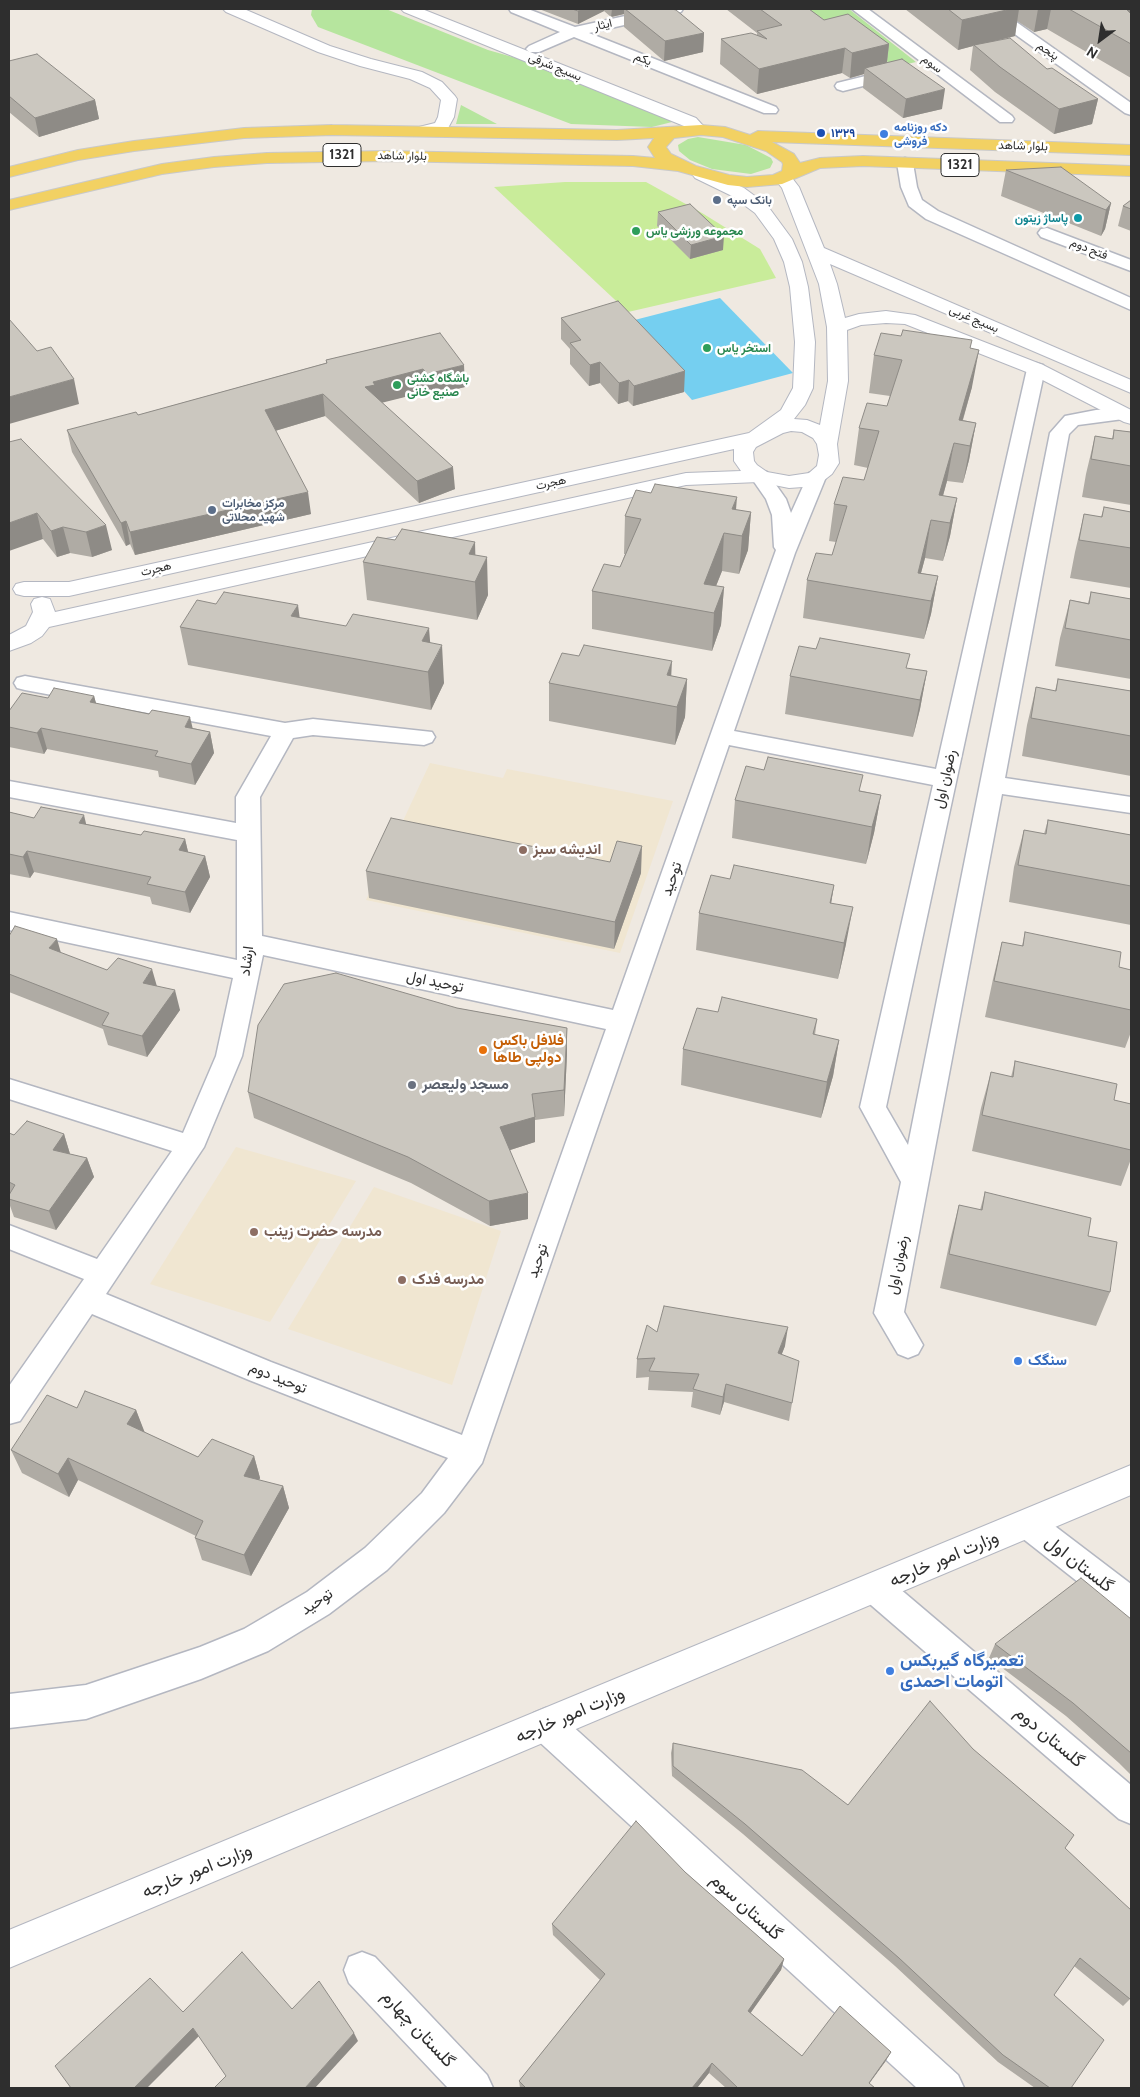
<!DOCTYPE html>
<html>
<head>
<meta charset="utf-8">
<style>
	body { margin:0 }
	#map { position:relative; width:1140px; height:2097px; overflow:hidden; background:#efe9e1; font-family:Cabin,sans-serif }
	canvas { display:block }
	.frame { position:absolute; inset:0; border:10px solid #2e2e2e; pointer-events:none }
	.north { position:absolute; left:1075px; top:15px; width:50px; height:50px; -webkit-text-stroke:4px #fff; paint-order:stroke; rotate:211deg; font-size:14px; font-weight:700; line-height:20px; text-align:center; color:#2e2e2e }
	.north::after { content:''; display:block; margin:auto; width:18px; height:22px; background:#2e2e2e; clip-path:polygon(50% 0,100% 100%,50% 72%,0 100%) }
</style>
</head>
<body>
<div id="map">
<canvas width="1140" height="2097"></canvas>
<div class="frame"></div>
<div class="north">N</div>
</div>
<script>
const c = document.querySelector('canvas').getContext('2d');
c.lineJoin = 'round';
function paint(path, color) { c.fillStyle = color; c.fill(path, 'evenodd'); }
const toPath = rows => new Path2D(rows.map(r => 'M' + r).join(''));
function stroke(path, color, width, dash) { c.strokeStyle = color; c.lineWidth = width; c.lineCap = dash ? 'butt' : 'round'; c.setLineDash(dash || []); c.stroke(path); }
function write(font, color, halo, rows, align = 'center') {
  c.font = font + ' Cabin,Vazirmatn,sans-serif'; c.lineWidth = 5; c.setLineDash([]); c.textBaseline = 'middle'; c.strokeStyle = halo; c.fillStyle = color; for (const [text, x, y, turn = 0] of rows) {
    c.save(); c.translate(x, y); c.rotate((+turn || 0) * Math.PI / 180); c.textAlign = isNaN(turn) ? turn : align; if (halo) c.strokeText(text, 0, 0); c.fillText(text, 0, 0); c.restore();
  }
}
paint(toPath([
	[430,763,503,778,507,769,673,801,620,953,366,900],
	[236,1147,356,1181,270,1322,150,1284],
	[374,1187,501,1231,452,1385,288,1329]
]), '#f0e6d1');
paint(toPath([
	[312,9,386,9,488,50,537,64,659,114,672,122,652,127,571,124,318,27,311,15],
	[789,9,849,9,916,62,894,67,852,33],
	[461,105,497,124,456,124],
	[698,137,746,145,771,158,773,162,770,168,751,174,712,169,690,160,679,151,678,145,688,139]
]), '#b6e59e');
paint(toPath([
	[565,182,646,182,702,213,760,249,776,278,628,312,494,187]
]), '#c9ec9a');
paint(toPath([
	[720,298,793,373,692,400,623,323]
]), '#75cff0');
const minor = toPath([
	[509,9,528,9,575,27,657,9,683,9,681,12,589,33,776,107,778,110,776,113,764,113,574,37,539,52,529,52,526,49,529,46,560,32,511,12,509,9],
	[852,9,868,9,1012,116,1014,119,1012,122,1000,122,852,9],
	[982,9,998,9,1131,103,1131,115,1125,113,984,12,982,9],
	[898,68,903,70,906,73,903,76,843,91,837,89,835,86,837,83,898,68],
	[905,158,911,160,913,163,917,187,922,200,938,211,1131,298,1131,310,926,219,909,206,901,187,897,163,899,160,905,158],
	[1047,228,1131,260,1131,271,1041,237,1038,233,1041,229,1047,228],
	[1036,363,1043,365,1045,369,886,1107,908,1145,1050,433,1065,416,1096,410,1124,408,1131,411,1131,418,1078,425,1069,434,1005,778,1131,797,1131,813,1002,794,904,1312,923,1345,918,1354,908,1358,898,1354,874,1313,901,1182,860,1107,933,785,729,745,482,1463,444,1513,387,1570,329,1614,268,1651,201,1679,86,1719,9,1728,9,1694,86,1685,200,1647,244,1629,307,1592,365,1548,422,1493,448,1458,249,1380,92,1314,20,1421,9,1424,9,1386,84,1279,9,1249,9,1225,97,1259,172,1151,9,1099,9,1079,183,1133,216,1056,233,978,9,930,9,912,237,960,237,840,9,797,9,781,236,823,236,797,271,736,25,690,17,688,14,683,17,678,25,676,285,723,313,719,432,732,435,737,432,742,424,745,313,735,293,738,260,797,262,936,613,1010,776,550,774,547,772,515,766,499,750,476,753,472,760,470,767,472,786,499,791,513,809,473,816,471,823,473,826,477,795,553,734,731,936,769,1027,369,1029,365,1036,363],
	[263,955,606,1029,462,1435,271,1362,106,1294,204,1147,242,1056,263,955],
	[1028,1509,1039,1514,1131,1584,1131,1619,1120,1615,1017,1534,1012,1524,1017,1514,1028,1509],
	[875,1573,886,1577,1131,1785,1131,1824,1119,1819,864,1599,859,1588,864,1577,875,1573],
	[546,1708,558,1713,958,2075,964,2088,917,2088,534,1737,529,1725,534,1713,546,1708],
	[362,1952,375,1957,487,2075,493,2088,448,2088,349,1983,344,1970,349,1957,362,1952]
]);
const secondary = toPath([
	[223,9,244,9,330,46,371,59,422,72,442,82,455,96,457,99,454,117,447,130,425,136,419,135,417,131,419,127,435,123,438,117,441,100,430,88,410,79,360,66,318,52,226,12,223,9],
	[401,9,422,9,696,118,707,130,705,134,693,134,684,126,404,12,401,9],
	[701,169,744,188,767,205,792,239,802,262,808,287,815,342,813,388,805,405,794,419,807,420,820,425,828,381,827,327,819,284,782,188,774,178,777,174,783,173,789,174,799,187,824,248,1131,380,1131,393,830,264,837,284,845,318,859,314,886,311,915,315,1043,365,1131,410,1131,424,1124,422,1029,373,905,324,886,323,861,325,847,330,848,381,837,444,839,463,832,474,823,481,803,487,789,488,759,482,686,485,49,627,42,636,31,643,9,651,9,635,26,626,33,612,31,604,34,599,42,597,50,599,55,612,686,473,741,471,734,461,734,449,69,596,24,596,16,594,13,589,16,584,24,582,69,582,749,433,781,410,793,388,795,342,790,287,784,262,774,239,755,213,732,196,695,178,692,174,695,170,701,169],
	[791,431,802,432,813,438,817,444,819,455,817,466,809,473,789,476,767,472,757,465,754,461,753,452,756,447,783,433,791,431],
	[1131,1465,1131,1495,9,1968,9,1930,1131,1465]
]);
const primary = toPath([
	[332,125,617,130,701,125,725,127,750,135,758,131,1131,145,1131,155,772,142,794,154,800,163,820,158,863,156,1131,166,1131,176,863,166,820,168,782,184,747,187,728,185,678,171,633,166,388,161,267,163,214,167,162,174,9,210,9,200,162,164,214,157,267,153,388,151,633,156,655,158,648,147,654,138,617,140,332,135,244,138,134,151,78,160,9,177,9,167,78,150,134,141,244,128,332,125],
	[701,135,723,137,766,151,782,162,783,164,782,171,773,175,747,177,729,175,696,166,671,154,666,147,674,138,701,135]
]);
stroke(minor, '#b4b7c1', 3);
stroke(secondary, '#b4b7c1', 2);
stroke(primary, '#c9c9c9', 2);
paint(minor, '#fff');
paint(secondary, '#fff');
paint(primary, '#f2d163');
paint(toPath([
	[539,9,672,9,704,33,703,52,664,61,624,27,624,14,611,17,604,11,578,24],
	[726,9,809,9,824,20,889,44,887,63,942,109,903,118,863,88,864,74,850,78,842,73,757,94,720,64,721,39,757,35,757,33],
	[905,9,1131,9,1131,78,1047,29,1034,32,1017,21,1015,36,994,41,1047,69,1098,99,1092,124,1054,134,995,92,970,70,973,46,958,50],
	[9,61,95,100,99,119,39,137,9,112],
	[1006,170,1111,203,1105,229,1101,236,1001,196],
	[1131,200,1131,231,1118,226,1123,206],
	[658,212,723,250,690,259,657,226],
	[561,318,684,392,633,406,628,401,618,404,600,383,589,386,570,364,570,349,561,339],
	[440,333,465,387,428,396,425,392,382,402,455,489,419,503,325,416,275,431,311,514,135,555,130,544,126,546,72,452,67,430,138,415,326,363,326,360],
	[971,348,972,387,963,420,976,423,969,460,963,483,947,481,943,496,957,498,950,536,943,561,925,558,921,573,938,576,931,614,924,639,803,618,807,580,832,555,836,542,829,541,834,504,864,480,868,468,854,465,859,428,887,406,890,396,869,393,874,355],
	[1114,430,1131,432,1131,505,1082,497,1086,474,1095,436,1112,439],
	[9,442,112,550,92,557,70,553,57,557,43,539],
	[1104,507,1131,512,1131,588,1070,578,1075,552,1084,514,1101,517],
	[736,510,751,512,748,550,739,574,722,571,716,586,724,587,721,625,712,651,592,629,592,591,620,567,625,554,624,554,625,516],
	[395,540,475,542,475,555,488,595,477,620,367,600,363,562],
	[1091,592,1131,599,1131,679,1055,666,1060,638,1070,600,1088,603],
	[300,618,430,643,444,683,431,710,188,665,180,627],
	[579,656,687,679,685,717,675,745,549,721,549,683],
	[927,671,920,709,913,737,785,714,790,676],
	[1058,679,1131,691,1131,776,1022,756,1027,725,1036,687,1055,691],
	[94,696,96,704,193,728,210,732,214,753,195,785,159,777,158,771,47,749,44,754,9,747,9,711,48,698],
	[764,770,881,795,874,833,866,864,732,838,735,800],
	[9,812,34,818,86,824,141,835,185,839,188,852,205,856,210,877,190,913,152,904,150,897,34,872,30,878,9,874],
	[1048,820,1131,835,1131,925,1009,902,1014,867,1024,830,1044,834],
	[610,862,641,873,614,949,369,898,366,871],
	[730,879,834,885,831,903,846,944,838,979,696,950,699,913],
	[1025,932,1119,967,1131,970,1131,1032,1125,1048,985,1017,993,979,1002,942,1022,946],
	[9,936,61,953,107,970,157,986,180,1010,147,1057,108,1045,103,1029,9,992],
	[457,1008,567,1028,567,1054,564,1116,535,1120,535,1142,510,1150,528,1219,490,1226,411,1183,254,1118,248,1092],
	[718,1012,817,1019,815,1035,839,1040,833,1076,821,1118,681,1085,683,1049],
	[1015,1061,1114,1100,1131,1104,1131,1159,1121,1186,972,1151,981,1108,991,1072,1011,1077],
	[9,1133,14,1135,64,1134,70,1154,87,1158,94,1177,56,1230,14,1217,9,1203],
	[985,1192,1088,1236,1110,1292,1096,1326,940,1288,950,1240,959,1205,980,1210],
	[657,1332,785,1346,781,1355,792,1403,789,1421,724,1402,720,1415,691,1407,693,1392,648,1390,649,1377,636,1378,637,1359],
	[77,1408,136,1410,144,1432,198,1457,254,1456,260,1478,259,1480,283,1486,289,1508,251,1576,202,1560,195,1538,196,1536,78,1480,69,1497,22,1473,11,1450],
	[1131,1619,1131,1775,1119,1763,1066,1716,989,1658,995,1644],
	[673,1743,848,1805,973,1749,1065,1848,1130,1999,1123,2006,1074,1966,1054,1995,1071,2088,1035,2088,998,2062,895,1966,743,1834,672,1776,671,1753],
	[685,1872,784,1959,781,1970,750,2013,802,2056,891,2052,885,2062,869,2083,875,2088,726,2088,709,2073,697,2088,520,2088,519,2081,600,1980,553,1935,552,1924]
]), '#afaba4');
paint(toPath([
	[582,9,604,9,604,11,578,24,578,11],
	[612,9,624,9,624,14,611,17],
	[1011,9,1019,9,1015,36,975,46,974,45,973,46,958,50,962,20],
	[1038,9,1051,9,1047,29,1034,32],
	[1126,9,1131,9,1131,36],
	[704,33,703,52,664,61,665,41],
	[889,44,886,69,865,68,864,74,850,78,852,53],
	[845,48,842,73,757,94,759,69],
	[945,89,942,109,903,118,906,99],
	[1098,99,1092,124,1054,134,1059,109],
	[95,100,99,119,39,137,35,118],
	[1111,203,1105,229,1101,236,1106,210],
	[724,236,723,250,690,259,691,245],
	[979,350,972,387,956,443,959,420],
	[600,362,600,383,589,386,590,365],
	[464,365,465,387,428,396,427,374],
	[423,369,425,392,377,404,365,387,373,382],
	[685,371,684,392,633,406,634,386],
	[74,379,79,404,9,424,9,397],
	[629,380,628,401,618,404,619,383],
	[323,394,325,416,268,433,265,410],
	[976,423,969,460,963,483,970,446],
	[954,443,947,481,936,520,939,495],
	[453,467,455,489,419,503,417,481],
	[308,492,311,514,135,555,130,532],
	[737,497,734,535,732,509],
	[957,498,950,536,943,561,950,523],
	[751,512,748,550,739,574,742,536],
	[37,513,43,539,9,551,9,523],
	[931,520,925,558,914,599,918,573],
	[126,521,130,544,126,546,121,523],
	[106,525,112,550,92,557,86,532],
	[63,527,70,553,57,557,51,531],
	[724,533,722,571,706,611,704,584],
	[475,542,476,579,487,557,488,595,477,620,475,582,469,554],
	[938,576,931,614,924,639,931,601],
	[724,587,721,625,712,651,714,613],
	[298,605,303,643,291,616],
	[429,628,432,665,442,645,444,683,431,710,428,672,422,641],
	[672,661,670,699,667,675],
	[927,671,920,709,913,737,920,700],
	[687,679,685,717,675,745,677,707],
	[94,696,100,717,90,702],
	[190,717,195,738,185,727],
	[41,728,47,749,44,754,37,733],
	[210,732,214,753,195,785,191,764],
	[881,795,874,833,866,864,872,827],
	[84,815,89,836,79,823],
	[185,839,190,860,179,850],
	[642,846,641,873,614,949,615,922],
	[27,851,34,872,30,878,23,857],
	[205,856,210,877,190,913,185,892],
	[834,885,828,923,824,940,830,903],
	[853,907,846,944,838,979,844,943],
	[57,939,63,960,49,948],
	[152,969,158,990,143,983],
	[175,990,180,1010,147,1057,142,1036],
	[567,1028,567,1054,564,1116,564,1090],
	[839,1040,833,1076,821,1118,827,1082],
	[535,1117,535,1142,501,1153,500,1127],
	[64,1134,70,1154,53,1150],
	[87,1158,94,1177,56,1230,49,1211],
	[528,1193,528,1219,490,1226,489,1201],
	[788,1327,785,1346,775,1372,778,1353],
	[726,1384,724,1402,720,1415,723,1397],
	[136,1410,145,1433,127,1424],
	[254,1456,260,1478,250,1499,244,1476],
	[68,1458,78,1480,69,1497,58,1474],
	[283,1486,289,1508,251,1576,244,1555],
	[784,1959,781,1970,745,2021,748,2011],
	[193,2028,199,2036,147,2088,134,2088],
	[354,2033,358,2041,315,2088,305,2088],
	[891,2052,885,2062,866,2088,869,2083],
	[712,2063,709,2073,697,2088,692,2088]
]), '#8e8b86');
const building = toPath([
	[572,9,582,9,578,11,572,9],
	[625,9,672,9,676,10,704,33,665,41,625,9],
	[760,9,809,9,824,20,848,14,889,44,852,53,845,48,759,69,721,39,751,33,767,39,757,31,782,25,760,9],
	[948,9,1011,9,962,20,948,9],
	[1069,9,1128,9,1126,9,1131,14,1131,44,1069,9],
	[1010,38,1047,69,1052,68,1098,99,1059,109,1000,67,974,45,1010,38],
	[37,54,95,100,35,118,9,96,9,61,37,54],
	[902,59,945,89,906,99,865,68,902,59],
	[1061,167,1111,203,1106,210,1006,170,1061,167],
	[1131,200,1131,209,1123,206,1131,200],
	[690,204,724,236,691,245,658,212,690,204],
	[618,301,685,371,634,386,629,380,619,383,600,362,590,365,570,343,581,340,561,318,618,301],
	[9,319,37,351,51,347,74,379,9,397,9,319],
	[903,330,972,340,970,348,979,350,959,420,976,423,970,446,954,443,939,495,957,498,950,523,931,520,918,573,938,576,931,601,807,580,816,553,832,555,847,506,834,504,843,477,864,480,879,431,859,428,867,403,887,406,902,360,874,355,881,333,901,336,903,330],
	[440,333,464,365,427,374,423,369,373,382,375,385,365,387,453,467,417,481,323,394,265,410,308,492,130,532,126,521,121,523,67,430,136,412,138,415,327,363,326,360,440,333],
	[1114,430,1131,432,1131,466,1091,459,1095,436,1113,439,1114,430],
	[21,439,106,525,86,532,63,527,51,531,37,513,9,523,9,442,21,439],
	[655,484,737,497,732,509,751,512,742,536,724,533,704,584,724,587,714,613,592,591,604,564,620,567,641,519,625,516,636,490,651,493,655,484],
	[1104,507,1131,512,1131,548,1079,540,1084,514,1102,517,1104,507],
	[402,529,475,542,469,554,487,557,475,582,363,562,377,537,395,540,402,529],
	[224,592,298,605,291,616,346,626,353,614,429,628,422,641,442,645,428,672,180,627,197,600,216,604,224,592],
	[1091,592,1131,599,1131,640,1065,628,1070,600,1089,604,1091,592],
	[820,638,910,654,906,668,927,671,920,700,790,676,799,646,816,649,820,638],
	[584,645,672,661,667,675,687,679,677,707,549,683,562,653,579,656,584,645],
	[1058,679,1131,691,1131,736,1031,718,1036,687,1056,691,1058,679],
	[54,688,94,696,90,702,149,714,152,710,190,717,185,727,210,732,191,764,155,756,158,751,41,728,37,733,9,727,9,711,22,693,48,698,54,688],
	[768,757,863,775,859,791,881,795,872,827,735,800,746,766,764,770,768,757],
	[41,807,84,815,79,823,141,835,144,831,185,839,179,850,205,856,185,892,147,884,151,877,27,851,23,857,9,854,9,812,34,818,41,807],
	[391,818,610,862,617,841,642,846,615,922,366,871,391,818],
	[1048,820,1131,835,1131,886,1018,865,1024,830,1046,834,1048,820],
	[734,865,834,885,830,903,853,907,844,943,699,913,711,875,730,879,734,865],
	[15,926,57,939,49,948,107,970,118,958,152,969,143,983,175,990,142,1036,102,1025,109,1013,9,974,9,936,15,926],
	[1025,932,1121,952,1119,967,1131,970,1131,1010,994,981,1002,942,1023,946,1025,932],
	[336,973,457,1008,567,1028,564,1090,532,1094,535,1117,500,1127,528,1193,489,1201,408,1157,248,1092,258,1025,284,984,336,973],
	[722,997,817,1019,813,1034,839,1040,827,1082,683,1049,697,1008,718,1012,722,997],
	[1015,1061,1117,1084,1114,1100,1131,1104,1131,1150,982,1115,991,1072,1013,1077,1015,1061],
	[27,1121,64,1134,53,1150,87,1158,49,1211,9,1199,9,1195,15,1185,9,1182,9,1133,14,1135,27,1121],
	[985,1192,1091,1218,1088,1236,1117,1242,1110,1292,949,1254,959,1205,982,1210,985,1192],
	[664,1306,788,1327,778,1353,799,1361,792,1403,726,1384,723,1397,693,1389,699,1374,649,1371,655,1358,637,1359,647,1325,657,1332,664,1306],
	[85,1391,136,1410,127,1424,198,1457,212,1439,254,1456,244,1476,283,1486,244,1555,195,1538,203,1521,68,1458,58,1474,11,1450,47,1395,77,1408,85,1391],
	[1081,1578,1131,1619,1131,1753,1073,1703,995,1644,1081,1578],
	[930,1701,973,1749,1074,1835,1065,1848,1119,1899,1131,1910,1131,1997,1130,1999,1080,1958,1054,1995,1104,2040,1071,2088,1050,2088,1003,2055,899,1958,745,1824,673,1766,673,1743,802,1770,848,1805,930,1701],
	[636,1821,685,1872,784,1959,748,2011,802,2056,840,2006,891,2052,869,2083,875,2088,738,2088,712,2063,692,2088,526,2088,519,2081,605,1974,552,1924,636,1821],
	[242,1952,292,2009,319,1981,354,2033,305,2088,214,2088,226,2076,193,2028,134,2088,71,2088,55,2066,150,1978,183,2012,242,1952]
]);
paint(building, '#cbc7bf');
stroke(building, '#8e8b86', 1);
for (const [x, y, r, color] of [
	[821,133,5,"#1a4fb4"],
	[884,134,5,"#3f7fe0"],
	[717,200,5,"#5c6f8a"],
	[1078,218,5,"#0f9aa8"],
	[636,231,5,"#2e9e5b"],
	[707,348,5,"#2e9e5b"],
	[397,385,5,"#2e9e5b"],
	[212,510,5,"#5c6f8a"],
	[523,850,5,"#8d6e63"],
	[483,1050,5,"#e8710a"],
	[412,1085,5,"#6b7280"],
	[254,1232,5,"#8d6e63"],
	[402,1280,5,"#8d6e63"],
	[1018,1361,5,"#3f7fe0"],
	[890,1671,5,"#3f7fe0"]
]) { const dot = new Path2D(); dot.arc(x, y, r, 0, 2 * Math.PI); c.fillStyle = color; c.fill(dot); stroke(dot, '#fff', 2); }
write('12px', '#2e2e2e', '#fff', [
	["ایثار",603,25,-13],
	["پنجم",1048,51,35],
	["یکم",643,59,22],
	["سوم",932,64,37],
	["بسیج شرقی",555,67,22],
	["بلوار شاهد",1023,146,2],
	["بلوار شاهد",402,156,1],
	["فتح دوم",1089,249,22],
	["بسیج غربی",974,319,23],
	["هجرت",551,483,-12],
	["هجرت",156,569,-13]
]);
write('bold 12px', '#366cbe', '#fff', [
	["دکه روزنامه",894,127],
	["فروشی",894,141]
], 'left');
write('bold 12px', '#164399', '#fff', [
	["۱۳۲۹",831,133]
], 'left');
write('bold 12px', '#4e5e75', '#fff', [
	["بانک سپه",727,200],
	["مرکز مخابرات",222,503],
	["شهید محلاتی",222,517]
], 'left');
write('bold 12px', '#0d838f', '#fff', [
	["پاساژ زیتون",1068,218]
], 'right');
write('bold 12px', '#27864d', '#fff', [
	["مجموعه ورزشی یاس",646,231],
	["استخر یاس",717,348],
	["باشگاه کشتی",407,378],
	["صنیع خانی",407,392]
], 'left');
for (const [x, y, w] of [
	[342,155,38],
	[960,165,38]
]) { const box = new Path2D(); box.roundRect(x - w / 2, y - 11.5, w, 23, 4); c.fillStyle = '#fff'; c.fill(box); stroke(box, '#2e2e2e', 1); }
write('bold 14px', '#2e2e2e', null, [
	["1321",342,155],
	["1321",960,165]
]);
write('15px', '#2e2e2e', '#fff', [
	["رضوان اول",945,779,-77],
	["توحید",672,879,-71],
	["ارشاد",247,961,-83],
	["توحید اول",435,982,12],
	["توحید",538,1261,-71],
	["رضوان اول",898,1265,-79],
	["توحید دوم",278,1378,22],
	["توحید",317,1602,-34]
]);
write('bold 15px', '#785e54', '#fff', [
	["اندیشه سبز",533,850],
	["مدرسه حضرت زینب",264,1232],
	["مدرسه فدک",412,1280]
], 'left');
write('bold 15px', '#c56008', '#fff', [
	["فلافل باکس",493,1041],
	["دولپی طاها",493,1058]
], 'left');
write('bold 15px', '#5b616d', '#fff', [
	["مسجد ولیعصر",422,1085]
], 'left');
write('bold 15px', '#366cbe', '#fff', [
	["سنگک",1028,1361]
], 'left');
write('18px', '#2e2e2e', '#fff', [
	["وزارت امور خارجه",944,1559,-23],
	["گلستان اول",1079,1564,38],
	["وزارت امور خارجه",570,1715,-23],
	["گلستان دوم",1049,1737,40],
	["وزارت امور خارجه",197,1871,-22],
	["گلستان سوم",746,1907,42],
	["گلستان چهارم",418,2029,47]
]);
write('bold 18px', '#366cbe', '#fff', [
	["تعمیرگاه گیربکس",900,1661],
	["اتومات احمدی",900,1682]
], 'left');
</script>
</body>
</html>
